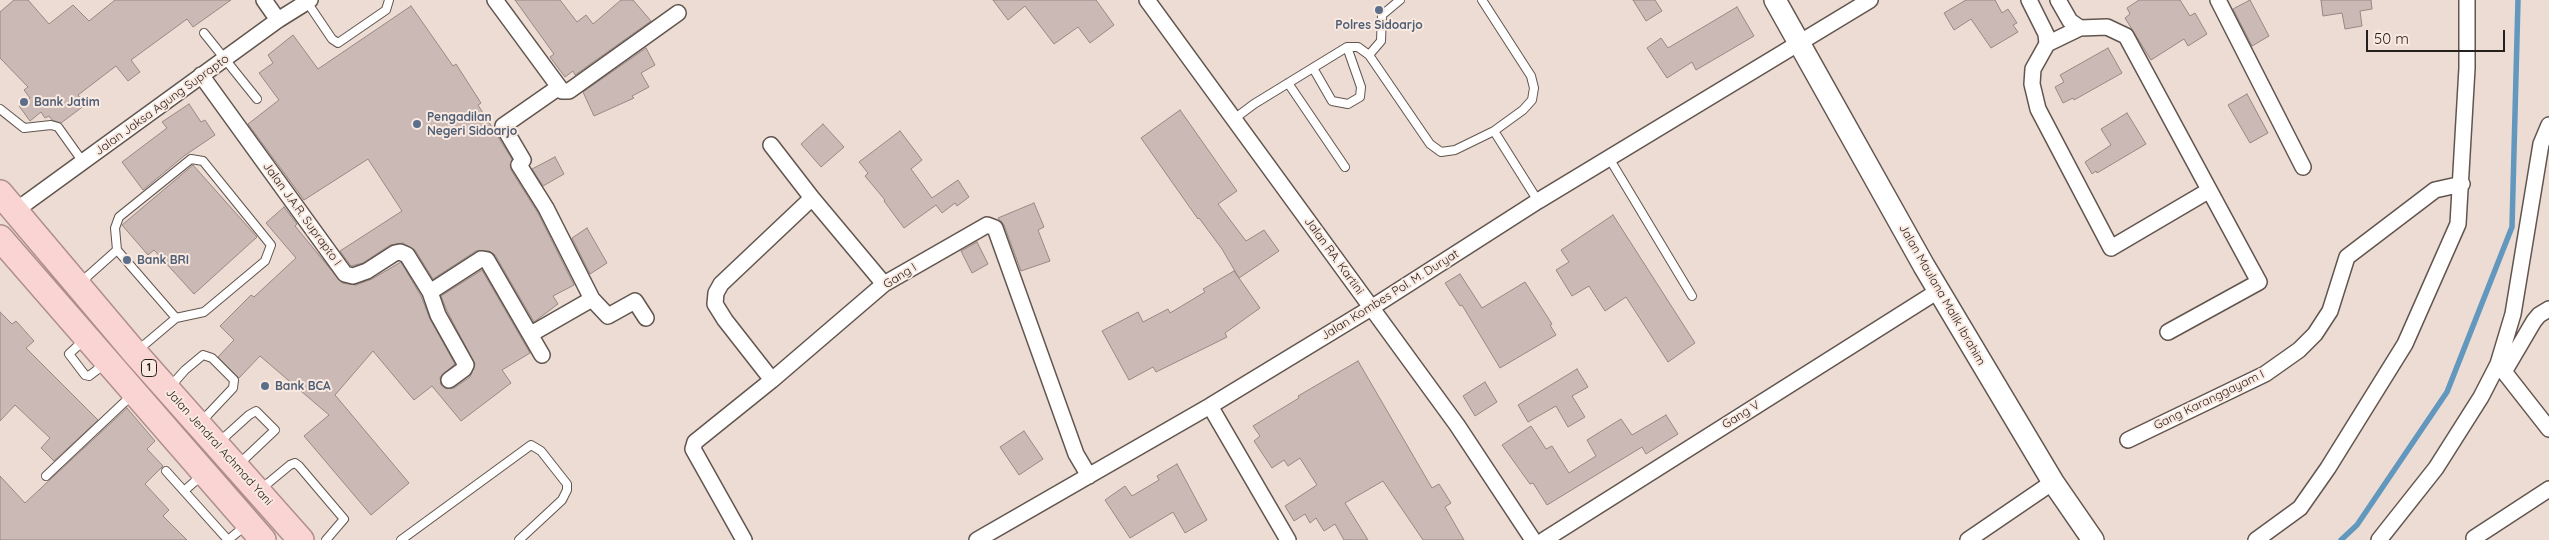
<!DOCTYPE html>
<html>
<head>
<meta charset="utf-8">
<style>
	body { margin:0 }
	#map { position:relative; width:2549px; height:540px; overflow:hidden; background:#ecdcd3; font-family:Quicksand,sans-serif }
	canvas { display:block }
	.scale { position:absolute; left:2366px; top:30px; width:139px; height:22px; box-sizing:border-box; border:2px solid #26201d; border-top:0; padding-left:6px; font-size:15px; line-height:18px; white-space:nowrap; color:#26201d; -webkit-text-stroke:4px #f9e9e0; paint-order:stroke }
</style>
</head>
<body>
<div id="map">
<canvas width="2549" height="540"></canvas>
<div class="scale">50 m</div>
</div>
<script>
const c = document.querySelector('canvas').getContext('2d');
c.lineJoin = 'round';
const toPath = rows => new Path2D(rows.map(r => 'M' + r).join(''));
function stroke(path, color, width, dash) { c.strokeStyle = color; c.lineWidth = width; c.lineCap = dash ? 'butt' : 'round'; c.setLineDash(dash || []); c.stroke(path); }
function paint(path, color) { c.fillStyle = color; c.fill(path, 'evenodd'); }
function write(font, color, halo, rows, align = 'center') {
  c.font = font + ' Quicksand,sans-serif'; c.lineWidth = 4; c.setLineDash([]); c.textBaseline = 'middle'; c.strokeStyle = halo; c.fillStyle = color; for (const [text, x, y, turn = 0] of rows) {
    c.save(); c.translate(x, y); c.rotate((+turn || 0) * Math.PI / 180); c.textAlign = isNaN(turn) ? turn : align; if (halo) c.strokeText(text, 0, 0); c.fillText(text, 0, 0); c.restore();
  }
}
stroke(toPath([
	[2341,540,2357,525,2447,392,2512,227,2518,0]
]), '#6297be', 5.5);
const building = toPath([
	[14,0,28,0,49,24,73,5,89,21,115,0,231,0,193,27,187,19,131,60,140,72,128,81,116,66,78,95,85,105,61,123,52,120,49,116,45,118,41,112,30,121,19,106,30,98,24,90,28,87,0,58,0,12,14,0],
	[515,0,560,0,577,22,586,15,593,24,621,0,633,0,651,21,575,75,573,71,565,77,550,57,554,54,515,0],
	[993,0,1096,0,1114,25,1090,43,1078,27,1054,44,1025,6,1008,20,993,0],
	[1633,0,1655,0,1662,11,1646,21,1633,0],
	[1966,0,1995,0,2002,13,2008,9,2017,23,2013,25,2018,32,1991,48,1971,19,1954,30,1944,13,1966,0],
	[2139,0,2180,0,2190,16,2195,13,2207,34,2188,46,2184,39,2151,60,2125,18,2130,14,2127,8,2139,0],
	[2250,0,2269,36,2252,46,2233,9,2250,0],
	[2321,0,2371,0,2372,9,2360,11,2362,26,2345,29,2342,13,2323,16,2321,0],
	[411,6,453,66,456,64,481,103,478,105,512,159,511,170,538,213,574,285,553,296,558,304,534,322,495,255,489,251,476,251,433,279,415,250,403,243,390,245,363,263,351,266,340,251,402,211,368,159,304,200,248,124,279,100,259,73,273,63,268,55,293,35,318,69,411,6],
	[1737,7,1754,36,1696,70,1692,62,1667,78,1647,48,1661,38,1668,48,1737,7],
	[646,48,655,65,641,73,649,87,632,96,634,98,594,116,583,92,646,48],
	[2108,48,2122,73,2074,100,2073,98,2063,103,2055,87,2064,82,2060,75,2108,48],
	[2247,94,2268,133,2250,143,2228,105,2247,94],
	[189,104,201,122,205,120,215,135,184,156,143,190,122,162,167,128,162,122,189,104],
	[1180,110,1237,191,1218,204,1246,241,1264,230,1279,251,1239,278,1222,249,1199,218,1198,219,1141,138,1180,110],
	[2127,113,2146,144,2097,173,2096,171,2092,174,2085,162,2111,145,2101,129,2127,113],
	[823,124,844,147,821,167,801,144,823,124],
	[900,131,922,160,911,169,932,198,958,180,969,197,957,206,955,203,942,213,936,205,904,228,884,201,885,200,865,176,868,173,859,162,900,131],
	[555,157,564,174,543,186,532,169,555,157],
	[193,165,257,237,194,294,154,250,148,255,122,225,193,165],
	[1034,203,1044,227,1038,230,1050,261,1021,271,1004,225,998,218,1034,203],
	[284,207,297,224,295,226,342,283,356,285,372,279,401,262,421,296,430,319,455,364,440,377,441,385,445,388,454,388,470,377,475,364,447,311,441,296,482,270,530,353,502,370,511,383,461,421,432,386,414,400,373,351,335,395,409,483,371,515,304,436,329,415,260,356,239,378,218,357,234,340,220,326,251,295,254,297,296,258,266,223,284,207],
	[1613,215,1695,343,1668,362,1626,297,1605,311,1589,286,1572,296,1556,270,1569,262,1561,250,1613,215],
	[587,228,607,263,590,274,572,238,587,228],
	[977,242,988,264,972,273,961,251,977,242],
	[1234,271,1260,308,1225,333,1227,337,1213,344,1156,372,1153,367,1129,380,1102,331,1138,312,1143,322,1168,309,1170,313,1205,292,1203,289,1234,271],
	[1460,274,1482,308,1525,282,1552,324,1550,325,1556,335,1500,368,1462,305,1460,306,1445,283,1460,274],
	[0,312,12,324,16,321,34,341,26,348,98,420,54,461,41,448,50,438,15,405,0,421,0,312],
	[1358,361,1432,488,1439,484,1451,503,1445,507,1464,540,1423,540,1383,481,1345,503,1368,540,1344,540,1335,524,1324,531,1316,518,1310,523,1305,514,1294,521,1285,506,1317,485,1300,458,1288,466,1284,460,1272,468,1254,441,1260,436,1253,426,1299,398,1298,396,1358,361],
	[1577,369,1588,387,1572,396,1585,417,1568,427,1556,406,1528,422,1518,405,1577,369],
	[1485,382,1497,402,1475,416,1463,396,1485,382],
	[127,408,155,441,147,449,163,466,145,484,169,510,163,516,187,540,0,540,0,476,25,503,127,408],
	[1666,415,1678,434,1646,454,1642,447,1547,505,1533,483,1530,484,1502,445,1531,426,1546,449,1552,446,1569,473,1596,456,1587,440,1621,419,1632,435,1666,415],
	[1024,431,1043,459,1019,475,1000,447,1024,431],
	[1177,464,1207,520,1185,533,1173,512,1130,538,1105,500,1125,486,1132,496,1159,480,1157,476,1177,464]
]);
paint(building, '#cab9b4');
stroke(building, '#988883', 1);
const service = toPath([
	[307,2,332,39,338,43,386,10,389,0],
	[204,33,257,99],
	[1369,55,1381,41,1382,15,1400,0],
	[1313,68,1332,101,1348,104,1360,97,1361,87,1347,47],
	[1288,83,1345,167],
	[0,109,24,128,51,125,58,127,83,162],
	[1234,119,1254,104,1347,47,1358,47,1369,55,1430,144,1441,152,1455,150,1494,131,1523,110,1532,100,1534,88,1531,76,1482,0],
	[1494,131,1538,201],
	[1609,158,1692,296],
	[117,250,115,228,119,217,191,159,203,161,271,245,265,261,204,312,176,318],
	[80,283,117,250,176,318,137,351],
	[84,340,69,354,85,375,89,376,106,363],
	[170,387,185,370,203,355,212,358,234,380,233,388,200,423],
	[218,443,249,415,256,411,275,430,238,465],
	[166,471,228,540],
	[46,476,132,395],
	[261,489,290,465,295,463,299,466,344,519,326,540],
	[184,491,201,476],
	[228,540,245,526],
	[401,540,531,445,541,451,567,484,567,490,562,500,519,540]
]);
const minor = toPath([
	[264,0,278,20],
	[495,0,562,91,569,91,678,13],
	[1147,0,1457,425,1533,540],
	[2029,0,2046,34,2047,44],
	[2058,0,2070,21,2080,28],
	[2218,0,2303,167],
	[201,75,345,274,353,276,367,271,395,253,400,252,407,255,430,292,438,315,466,365,464,369,449,380],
	[559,87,503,126,523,160,519,165,546,208,592,299,608,316,635,301,646,318],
	[771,145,812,198],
	[15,211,278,20,310,0],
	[430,292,481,259,487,260,542,355],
	[2168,332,2259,282,2126,36,2107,27,2080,28,2047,44,2033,69,2032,84,2038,109,2111,248,2208,191],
	[531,334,592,299],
	[2498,364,2549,429],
	[2504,372,2534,321,2539,315,2549,309],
	[772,380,725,320,715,304,716,293,721,284,812,198,884,284],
	[1210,406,1288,540],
	[2128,440,2265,374,2299,350,2315,334,2330,311,2347,257,2435,190,2462,184],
	[2474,538,2549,489],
	[744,540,693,449,695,442,772,380,884,284,987,225,995,228,1076,454,1089,476],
	[977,540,1210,406,1371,308,1538,201,1870,0],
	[1544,540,1938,291],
	[1968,540,2053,482],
	[2256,540,2300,508,2328,468,2405,344,2458,224,2467,68,2467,0],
	[2379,540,2436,468,2481,397,2498,364,2513,314,2541,144,2549,125]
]);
const secondary = toPath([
	[1775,0,1924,266,2053,482,2093,540]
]);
const trunk = toPath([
	[0,193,135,353,301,540],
	[0,238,263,540]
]);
stroke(service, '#62554e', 10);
stroke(minor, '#62554e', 18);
stroke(secondary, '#62554e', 24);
stroke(trunk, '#ae8e8c', 28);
stroke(service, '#fff', 8);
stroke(minor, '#fff', 15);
stroke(secondary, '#fff', 21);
stroke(trunk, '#fad4d2', 25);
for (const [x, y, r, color] of [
	[1379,10,5,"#5c6f8a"],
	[24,102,5,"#5c6f8a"],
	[417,124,5,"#5c6f8a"],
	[127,260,5,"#5c6f8a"],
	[265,386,5,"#5c6f8a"]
]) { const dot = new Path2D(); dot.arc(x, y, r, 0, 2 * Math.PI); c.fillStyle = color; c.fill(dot); stroke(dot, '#f9e9e0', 2); }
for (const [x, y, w] of [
	[149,368,15]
]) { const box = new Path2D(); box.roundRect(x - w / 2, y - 8.5, w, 17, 4); c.fillStyle = '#f9e9e0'; c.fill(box); stroke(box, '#26201d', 1); }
write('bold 11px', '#26201d', null, [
	["1",149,368]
]);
write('bold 12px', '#4e5e75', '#f9e9e0', [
	["Polres Sidoarjo",1379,25,"center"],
	["Bank Jatim",34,102],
	["Pengadilan",427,117],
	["Negeri Sidoarjo",427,131],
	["Bank BRI",137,260],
	["Bank BCA",275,386]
], 'left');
write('12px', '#26201d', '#f9e9e0', [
	["Jalan Jaksa Agung Suprapto",162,105,-36],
	["Jalan J.A.R. Suprapto I",302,214,54],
	["Jalan RA. Kartini",1334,256,54],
	["Gang I",900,276,-32],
	["Jalan Kombes Pol. M. Duryat",1390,295,-32],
	["Jalan Maulana Malik Ibrahim",1942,295,60],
	["Gang Karanggayam I",2209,400,-26],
	["Gang V",1741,415,-32],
	["Jalan Jendral Achmad Yani",219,447,48]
]);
</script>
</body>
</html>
